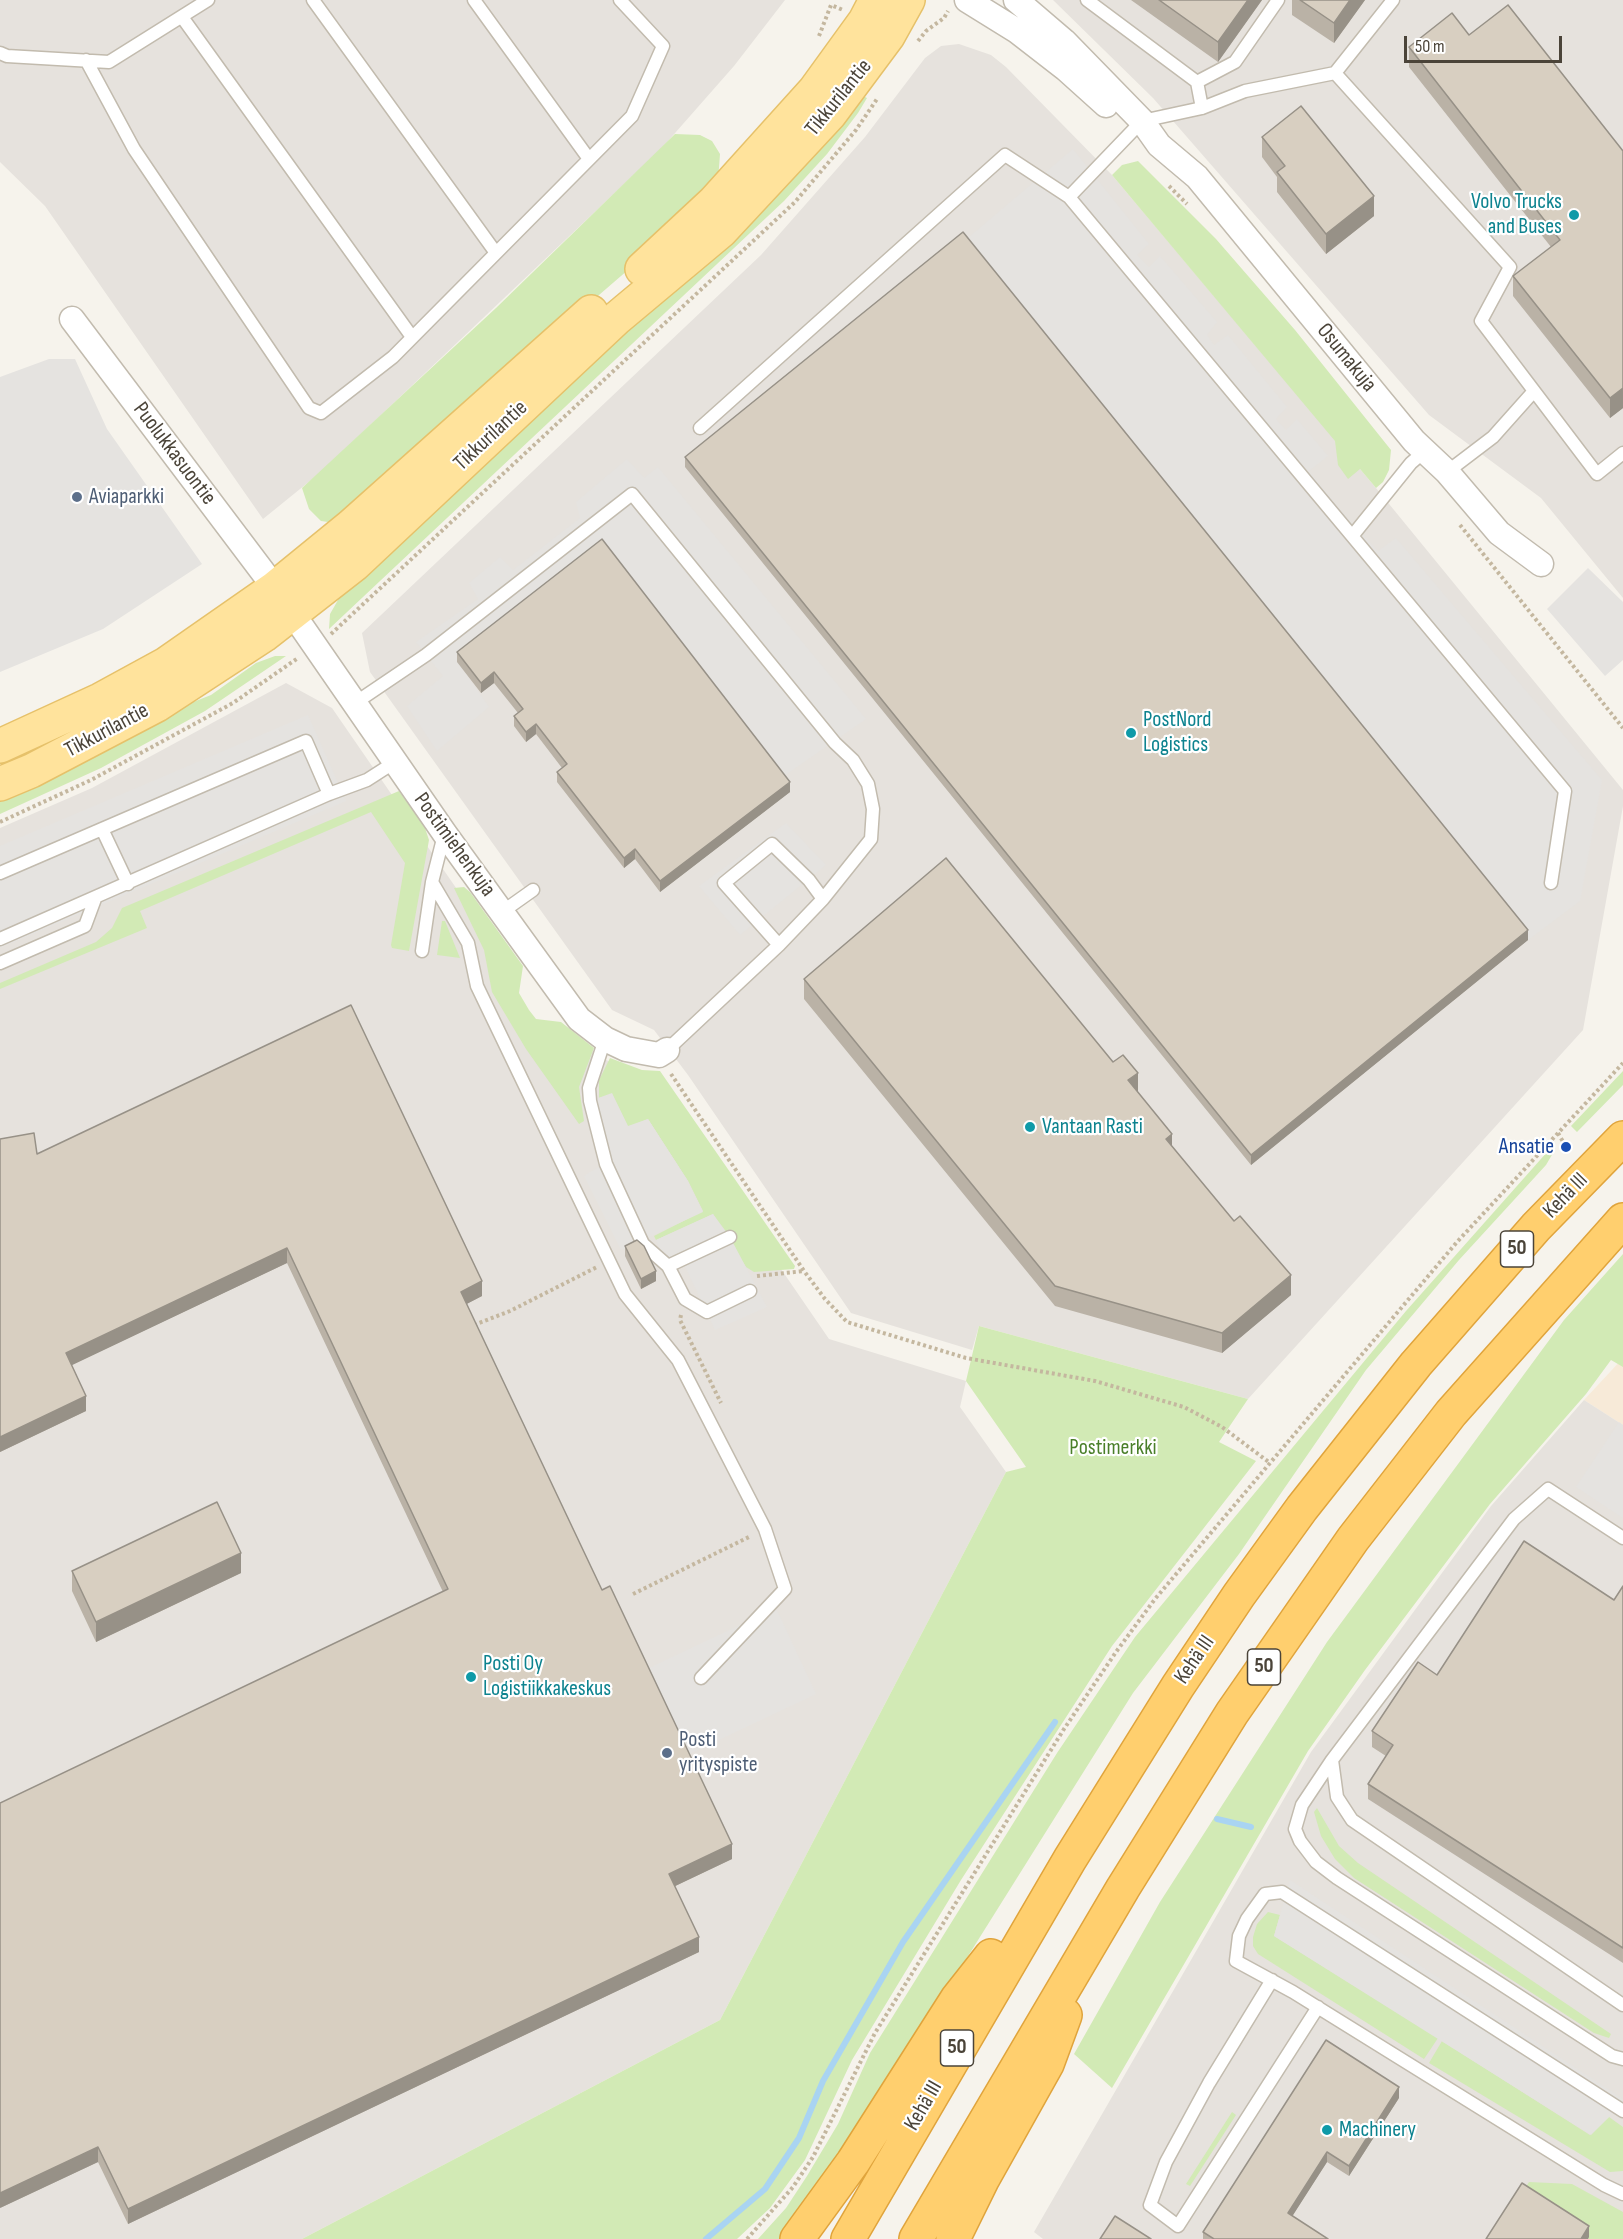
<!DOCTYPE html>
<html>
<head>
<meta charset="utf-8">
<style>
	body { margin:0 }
	#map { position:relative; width:1623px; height:2239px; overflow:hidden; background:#f6f3ec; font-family:"Sofia Sans Condensed",sans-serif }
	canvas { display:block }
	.scale { position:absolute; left:1404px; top:36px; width:158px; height:27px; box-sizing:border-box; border:3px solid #4b4439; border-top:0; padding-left:8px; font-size:18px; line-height:21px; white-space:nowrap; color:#4b4439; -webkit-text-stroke:4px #fff; paint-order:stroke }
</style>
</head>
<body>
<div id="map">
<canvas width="1623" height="2239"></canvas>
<div class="scale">50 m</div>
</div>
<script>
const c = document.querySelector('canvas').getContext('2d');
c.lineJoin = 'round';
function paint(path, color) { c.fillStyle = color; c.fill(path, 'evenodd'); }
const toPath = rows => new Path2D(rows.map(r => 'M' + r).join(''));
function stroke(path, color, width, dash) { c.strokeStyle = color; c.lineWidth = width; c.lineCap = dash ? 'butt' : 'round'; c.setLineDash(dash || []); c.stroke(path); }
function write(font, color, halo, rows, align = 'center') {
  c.font = font + ' "Sofia Sans Condensed",sans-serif'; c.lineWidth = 4.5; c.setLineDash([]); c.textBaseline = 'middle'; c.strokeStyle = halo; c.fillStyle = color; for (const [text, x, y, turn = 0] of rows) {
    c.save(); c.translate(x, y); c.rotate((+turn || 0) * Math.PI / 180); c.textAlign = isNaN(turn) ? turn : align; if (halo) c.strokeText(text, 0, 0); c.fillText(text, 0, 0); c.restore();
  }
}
paint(toPath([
	[1623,1358,1623,1425,1584,1400]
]), '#f7ead8');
paint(toPath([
	[0,0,785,0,734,66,661,149,321,472,263,519,45,206,0,162],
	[1053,0,1623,0,1623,598,1541,498,1429,415,1153,98],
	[959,44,991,55,1006,67,1112,175,1376,488,1623,790,1623,806,1583,1030,1248,1399,979,1326,972,1350,851,1313,688,1075,654,1030,612,1010,370,672,362,633,761,255,865,137,925,58,941,46],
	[286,683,332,708,514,972,504,988,531,1026,552,1026,661,1094,829,1339,966,1381,960,1407,1006,1472,720,2020,302,2239,0,2239,0,828,92,788],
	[1584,1400,1623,1425,1623,2239,1043,2239,1034,2232,1311,1752,1491,1506]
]), '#e6e2dd');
paint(toPath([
	[863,96,867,98,858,113,827,154,784,201,329,629,330,614,342,593],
	[675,134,700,135,712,141,720,154,718,181,687,219,335,523,321,521,309,509,302,488,496,308],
	[1138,161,1216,239,1295,330,1391,450,1389,470,1383,482,1376,488,1360,469,1348,479,1338,465,1335,441,1112,175,1122,165],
	[275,656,286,656,205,711,101,768,0,814,0,798,173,710,211,695,256,663],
	[399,791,424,825,429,840,409,951,392,948,391,945,405,863,371,812,140,911,147,928,0,989,0,983,96,942,112,928,122,908],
	[464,887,470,892,523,966,519,993,529,1010,536,1019,561,1022,594,1048,579,1087,584,1121,579,1124,526,1049,492,992,484,950,454,888],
	[442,921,445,921,460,958,437,955],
	[610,1058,642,1070,660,1071,795,1266,794,1269,754,1272,746,1267,713,1214,656,1240,654,1236,703,1211,688,1181,648,1119,628,1127,612,1094,599,1098,599,1080],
	[1623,1071,1623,1085,1577,1132,1571,1126],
	[1548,1151,1553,1153,1546,1165,1459,1260,1366,1370,1239,1554,1133,1693,879,2098,811,2196,780,2239,758,2239,786,2208,807,2176,838,2124,870,2053,1057,1753,1135,1637,1406,1311],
	[1623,1254,1623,1367,1611,1360,1586,1394,1490,1504,1365,1670,1308,1751,1112,2088,1074,2054,1160,1902,1327,1642,1564,1320],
	[979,1326,1248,1399,1219,1442,1256,1461,1112,1646,961,1880,852,2060,805,2160,770,2208,737,2239,302,2239,720,2020,1006,1472,1026,1467,966,1381],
	[1317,1808,1339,1846,1358,1863,1611,2034,1609,2038,1594,2033,1354,1878,1335,1859,1321,1836,1314,1812],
	[1268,1912,1280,1915,1274,1936,1438,2038,1424,2059,1258,1954,1253,1946,1253,1937,1257,1924],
	[1442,2041,1590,2135,1609,2117,1623,2127,1623,2171,1610,2172,1429,2063],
	[1232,2112,1236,2115,1190,2186,1186,2184],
	[1529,2182,1572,2184,1623,2212,1623,2239,1588,2239,1522,2193]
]), '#d2eab5');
paint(toPath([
	[1073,149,1149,244,1137,255,1149,267,1160,256,1217,322,1207,335,1214,345,1228,335,1287,407,1276,419,1286,430,1297,419,1328,456,1309,471,1344,514,1378,551,1396,538,1602,780,1580,901,1528,940,963,242],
	[49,359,75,359,107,429,202,564,103,629,0,672,0,377],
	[627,459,644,478,658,467,866,719,784,776,607,545,458,662,489,707,437,751,407,706,443,676,416,642,478,599,469,583,500,557,513,570,580,518,576,502],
	[1588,568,1623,602,1623,660,1605,676,1547,609],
	[308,715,346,801,0,948,0,846],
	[786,823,826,865,740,935,699,886],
	[612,1093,628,1126,648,1119,688,1181,703,1212,621,1250,584,1176,605,1163,590,1101],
	[713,1214,730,1237,767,1307,715,1330,682,1260,668,1266,656,1240],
	[1619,1422,1623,1425,1623,1518,1576,1487],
	[776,1608,816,1694,687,1755,647,1669],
	[1290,1880,1623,2099,1623,2103,1591,2135,1274,1936]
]), '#e5e3e0');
stroke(toPath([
	[1217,1819,1251,1827],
	[706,2239,765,2189,799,2138,823,2081,903,1942,1055,1722]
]), '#a9d4f2', 6);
const lane = toPath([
	[313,0,496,253],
	[474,0,589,159],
	[1087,0,1197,82,1202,108],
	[182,17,412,337],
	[0,53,7,56,109,62,208,0],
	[86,60,134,149,309,408,321,413,393,357,632,116,663,46,620,0],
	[1335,73,1510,267,1481,321,1597,474,1623,453],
	[1197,82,1235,62,1278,0],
	[1069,197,1142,121,1202,108,1245,91,1335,73,1393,0],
	[700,428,1005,155,1069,197,1565,791,1551,883],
	[1447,472,1493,437,1534,391],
	[1353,535,1411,463,1425,451],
	[355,703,426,655,632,494,835,743,853,760,868,784,873,809,871,839,823,899,779,945,667,1050],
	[102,829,128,884],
	[0,873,306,741,329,794],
	[432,882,468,943,477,986,625,1294,678,1360,765,1529,785,1589,701,1678],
	[502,912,533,890],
	[0,939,329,794,367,780,395,762],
	[779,945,724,883,772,844,809,880,823,899],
	[422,951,432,882,444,835],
	[0,963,85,926,95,899],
	[605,1039,589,1088,590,1101,606,1164,643,1244,668,1266,685,1299,707,1312,750,1291],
	[668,1266,730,1237],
	[1623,1538,1548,1489,1514,1519,1332,1760,1337,1797,1352,1820,1623,2005],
	[1332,1760,1302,1805,1295,1829,1300,1841,1316,1862,1337,1878,1612,2056,1623,2059],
	[1272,1980,1209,2083,1166,2162,1150,2205,1178,2226,1318,2007],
	[1623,2111,1282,1892,1265,1894,1247,1919,1239,1936,1236,1961,1293,1992,1604,2185,1623,2194]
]);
const street = toPath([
	[967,0,1017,31,1066,69,1106,105],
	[1016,0,1064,41,1142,121,1159,145,1197,177,1414,441,1447,472,1499,533,1541,564],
	[72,319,275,588,445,834,579,1019,605,1039,626,1049,659,1055,667,1050]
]);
const primary = toPath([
	[642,269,714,202,815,90,865,21,876,0],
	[0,746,100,700,166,664,275,588,351,526,591,312],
	[0,784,31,771,157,705,264,635,355,564,617,318,721,231,830,114,888,36,908,0]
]);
const highway = toPath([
	[797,2239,853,2162,957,1999,991,1956],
	[848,2239,1070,1859,1178,1686,1239,1595,1302,1508,1416,1364,1536,1227,1623,1138],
	[916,2239,1123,1888,1232,1713,1353,1539,1451,1413,1623,1220],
	[953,2239,982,2180,1047,2064,1065,2015]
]);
stroke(lane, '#c2bbae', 15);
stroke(street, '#c2bbae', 27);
stroke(primary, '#e6c16a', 36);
stroke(highway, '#e0a43c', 36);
stroke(toPath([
	[819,36,831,5,843,10],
	[918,41,926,31,944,18,948,11],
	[1169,186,1187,204],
	[1460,525,1623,728],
	[331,634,795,202,856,130,877,99],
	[0,822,91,780,233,703,298,658],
	[671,1074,804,1271,825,1299,847,1322,966,1358,1095,1381,1184,1407,1222,1427,1270,1463],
	[1558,1133,1566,1147],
	[757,1276,804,1271],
	[681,1315,680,1320,721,1403],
	[474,1325,510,1311,597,1267],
	[633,1594,751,1536],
	[747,2239,793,2187,813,2157,875,2033,1064,1729,1116,1652,1155,1599,1457,1242,1623,1063]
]), '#c4b79f', 4, [3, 3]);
stroke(lane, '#fff', 12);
stroke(street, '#fff', 24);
stroke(primary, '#ffe39c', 33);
stroke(highway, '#ffcf6e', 33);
paint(toPath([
	[1131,0,1262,0,1218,62],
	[1292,0,1365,0,1334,43,1292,15],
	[1469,35,1623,151,1623,408,1610,418,1513,296,1513,276,1551,247,1409,67,1409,47],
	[1262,137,1374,216,1326,254,1277,192,1277,177,1262,157],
	[685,457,1528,940,1251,1165,685,467],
	[457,652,790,792,660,892,635,859,624,868,557,782,557,772,562,768,536,734,526,742,514,726,514,716,518,713,494,683,481,693,457,662],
	[804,979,1113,1062,1138,1092,1172,1146,1291,1295,1222,1353,1055,1306,804,999],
	[37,1154,482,1296,466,1304,602,1590,732,1859,675,1886,699,1952,128,2224,98,2162,0,2208,443,1592,287,1263,71,1365,86,1411,0,1452],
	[625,1246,656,1281,641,1289,625,1256],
	[72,1571,241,1573,96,1642,72,1591],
	[1623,1586,1623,1963,1368,1799,1368,1784,1386,1756,1372,1747,1372,1731,1437,1675,1614,1600],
	[1399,2098,1349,2176,1327,2162,1292,2216,1328,2239,1203,2239,1203,2232]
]), '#bab2a6');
paint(toPath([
	[1248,0,1262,0,1218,62,1218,42],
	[1350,0,1365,0,1334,43,1334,23],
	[1374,196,1374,216,1326,254,1326,234],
	[1623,388,1623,408,1610,418,1610,398],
	[494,672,494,683,481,693,481,683],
	[536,724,536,734,526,742,526,732],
	[790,782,790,792,660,892,660,881],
	[635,849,635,859,624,868,624,858],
	[1528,930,1528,940,1251,1165,1251,1155],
	[1138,1073,1138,1093,1128,1080],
	[1172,1134,1172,1154,1166,1139],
	[287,1248,287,1263,66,1368,66,1353],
	[656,1271,656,1281,641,1289,641,1279],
	[1291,1275,1291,1295,1222,1353,1222,1333],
	[482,1281,482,1296,461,1307,461,1292],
	[86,1396,86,1411,0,1452,0,1437],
	[241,1553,241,1573,96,1642,96,1622],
	[732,1844,732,1859,669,1889,669,1874],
	[699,1937,699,1952,128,2224,128,2209],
	[1399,2087,1399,2098,1349,2176,1349,2166],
	[98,2147,98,2162,0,2208,0,2193],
	[1327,2152,1327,2162,1288,2223,1288,2213],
	[1589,2226,1589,2237,1588,2239,1581,2239]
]), '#979187');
const building = toPath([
	[1159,0,1248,0,1218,42,1159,0],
	[1300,0,1350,0,1334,23,1300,0],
	[1508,5,1623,151,1623,388,1610,398,1513,276,1560,240,1409,47,1452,13,1469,35,1508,5],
	[1301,106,1374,196,1326,234,1277,172,1285,166,1262,137,1301,106],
	[963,232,1528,930,1251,1155,685,457,963,232],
	[602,539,790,782,660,881,635,849,624,858,557,772,567,764,536,724,526,732,514,716,523,709,494,672,481,683,457,652,602,539],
	[946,858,1113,1062,1123,1055,1138,1073,1128,1080,1172,1134,1166,1139,1234,1221,1240,1216,1291,1275,1222,1333,1055,1286,804,979,946,858],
	[351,1005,482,1281,461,1292,602,1590,610,1586,732,1844,669,1874,699,1937,128,2209,98,2147,0,2193,0,1803,448,1589,287,1248,66,1353,86,1396,0,1437,0,1139,34,1133,37,1154,351,1005],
	[637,1240,644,1246,656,1271,641,1279,625,1246,637,1240],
	[217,1502,241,1553,96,1622,72,1571,217,1502],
	[1524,1541,1614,1600,1623,1586,1623,1948,1368,1784,1393,1745,1372,1731,1418,1662,1437,1675,1524,1541],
	[1326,2040,1399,2087,1349,2166,1327,2152,1288,2213,1328,2239,1214,2239,1203,2232,1326,2040],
	[1522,2183,1589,2226,1581,2239,1486,2239,1522,2183],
	[1115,2216,1151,2239,1100,2239,1115,2216]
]);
paint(building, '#d8cfc1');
stroke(building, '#979187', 1.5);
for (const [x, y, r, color] of [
	[1574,215,6,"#0f9aa8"],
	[77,497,6,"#5c6f8a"],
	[1131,733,6,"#0f9aa8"],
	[1030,1127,6,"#0f9aa8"],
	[1566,1147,6,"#1a4fb4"],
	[471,1677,6,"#0f9aa8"],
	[667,1753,6,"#5c6f8a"],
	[1327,2130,6,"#0f9aa8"]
]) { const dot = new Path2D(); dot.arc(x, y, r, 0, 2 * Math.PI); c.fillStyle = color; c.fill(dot); stroke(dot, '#fff', 2); }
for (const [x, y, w] of [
	[1517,1249,33],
	[1264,1667,33],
	[957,2048,33]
]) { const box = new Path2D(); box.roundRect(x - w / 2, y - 18, w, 36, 4.5); c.fillStyle = '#fff'; c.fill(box); stroke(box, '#4b4439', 1.5); }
write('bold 21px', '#4b4439', null, [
	["50",1517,1249],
	["50",1264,1667],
	["50",957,2048]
]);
write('22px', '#4b4439', '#fff', [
	["Tikkurilantie",839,98,-51],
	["Osumakuja",1346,358,51],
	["Tikkurilantie",491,436,-43],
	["Puolukkasuontie",174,454,53],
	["Tikkurilantie",107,731,-28],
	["Postimiehenkuja",454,845,54],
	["Kehä III",1566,1196,-46],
	["Kehä III",1195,1660,-56],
	["Kehä III",924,2106,-60]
]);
write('22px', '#0d838f', '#fff', [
	["Volvo Trucks",1562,202,"right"],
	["and Buses",1562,227,"right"],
	["PostNord",1143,720],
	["Logistics",1143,745],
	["Vantaan Rasti",1042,1127],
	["Posti Oy",483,1664],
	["Logistiikkakeskus",483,1689],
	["Machinery",1339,2130]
], 'left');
write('22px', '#4e5e75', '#fff', [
	["Aviaparkki",89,497],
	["Posti",679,1740],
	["yrityspiste",679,1765]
], 'left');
write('22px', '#164399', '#fff', [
	["Ansatie",1554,1147]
], 'right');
write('22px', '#4a7f2a', '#fff', [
	["Postimerkki",1113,1448]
]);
</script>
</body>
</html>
